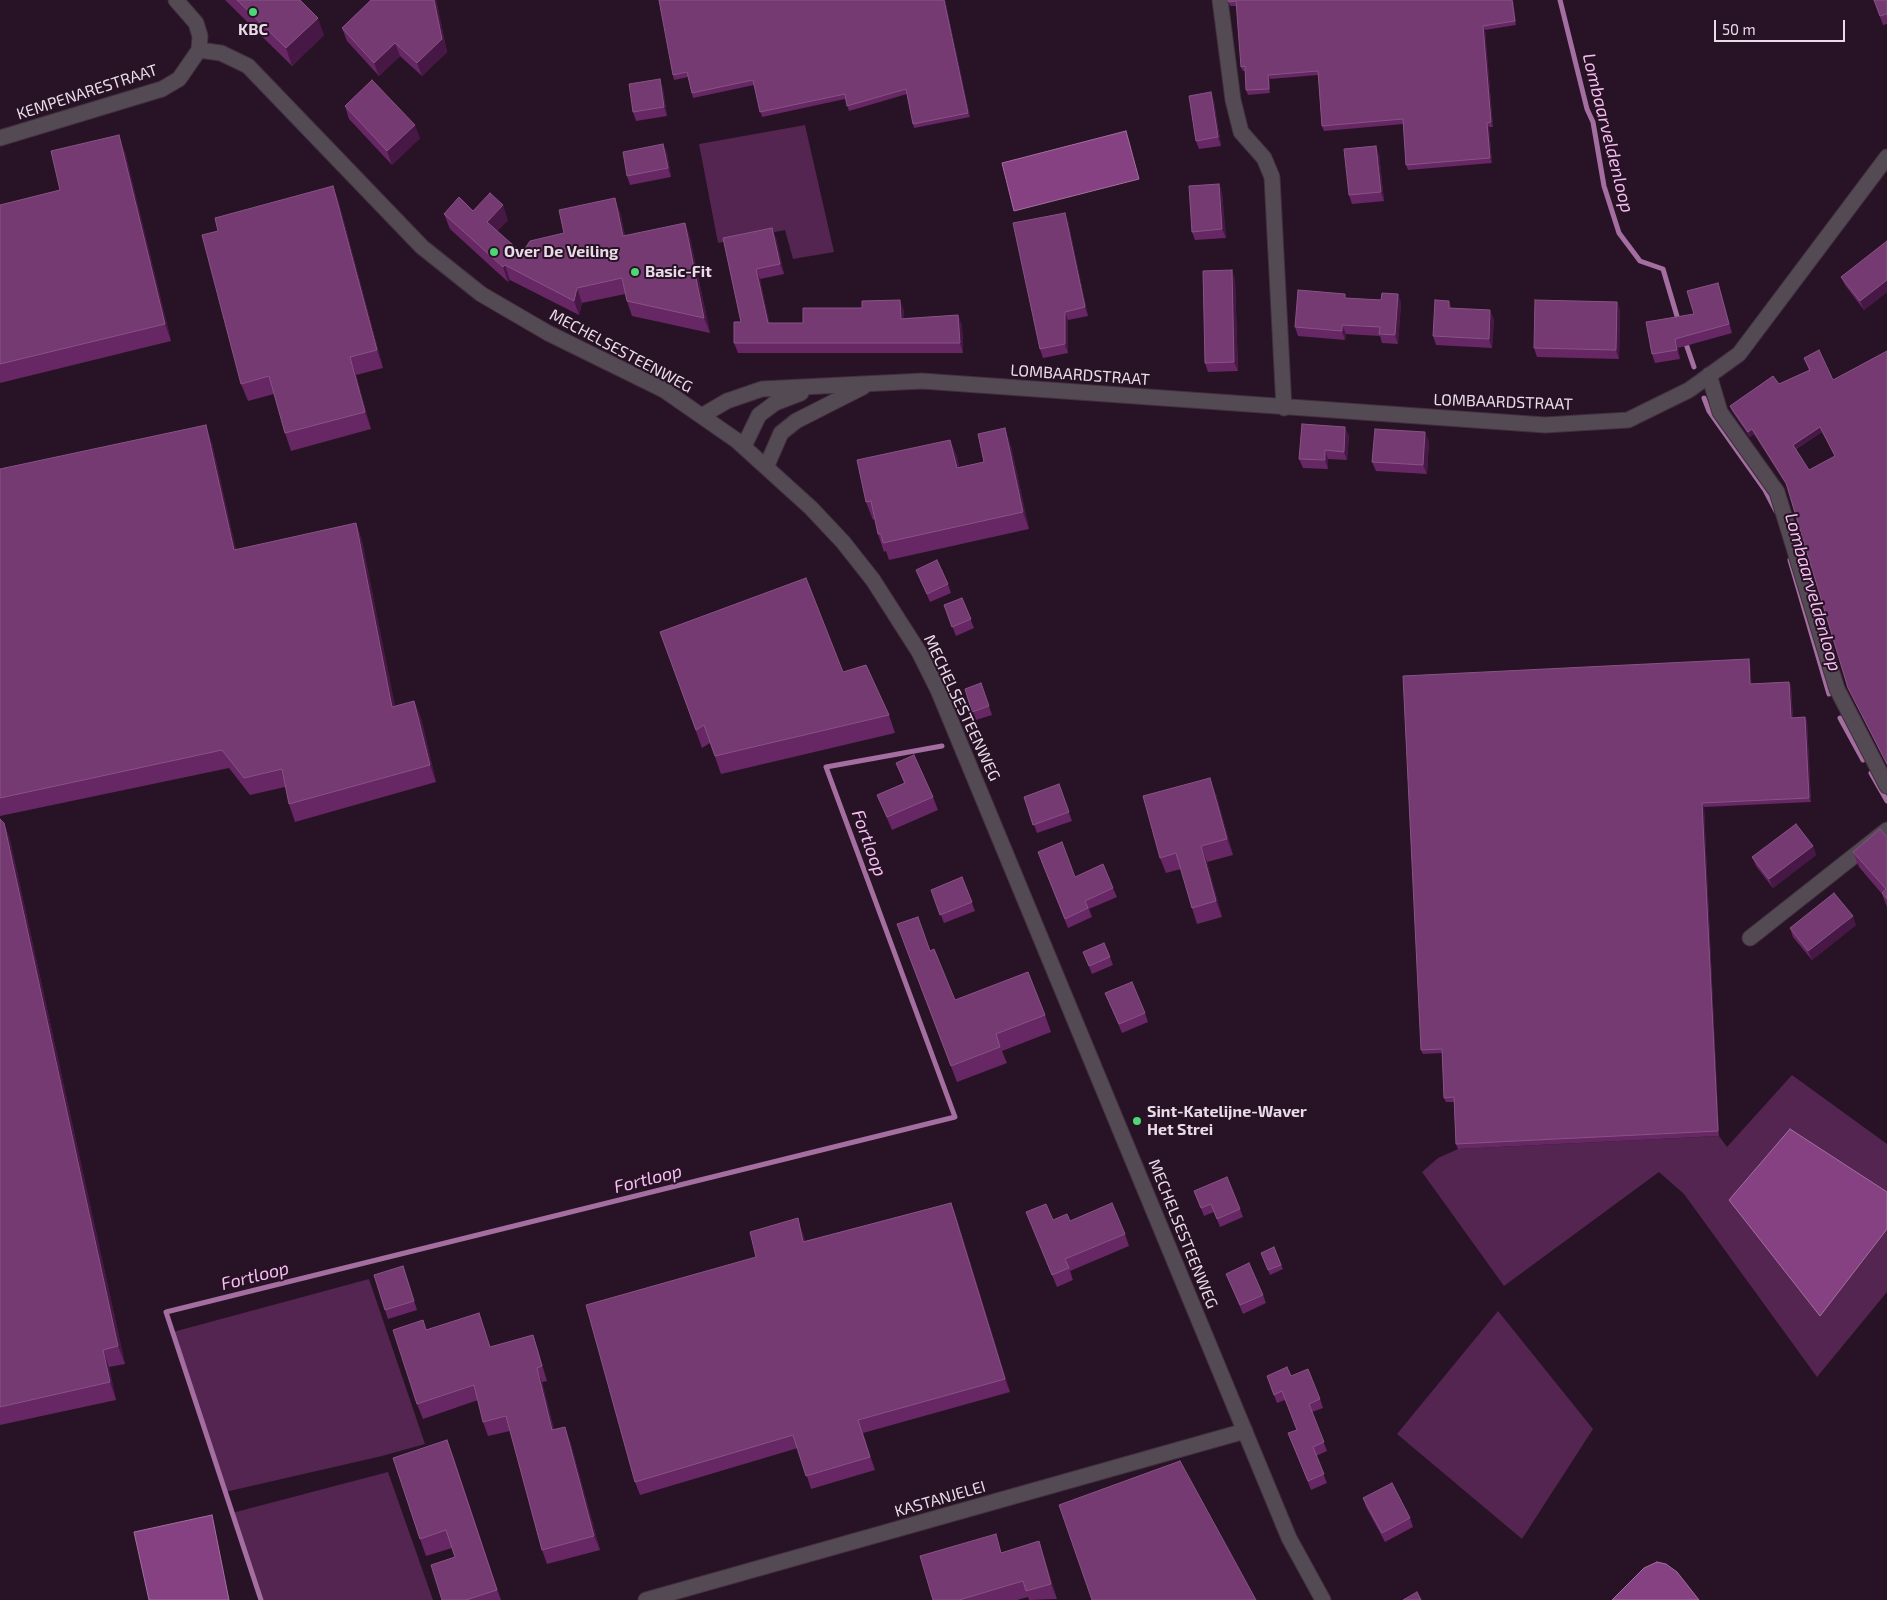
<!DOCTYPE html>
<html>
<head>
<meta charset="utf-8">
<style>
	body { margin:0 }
	#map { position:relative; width:1887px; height:1600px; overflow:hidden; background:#271325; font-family:"Exo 2",sans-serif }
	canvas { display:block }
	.scale { position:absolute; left:1714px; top:20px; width:131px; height:22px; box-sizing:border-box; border:2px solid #e9dbe7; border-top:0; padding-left:6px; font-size:15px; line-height:18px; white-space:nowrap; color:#e9dbe7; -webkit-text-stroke:4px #271325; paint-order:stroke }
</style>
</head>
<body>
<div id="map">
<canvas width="1887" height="1600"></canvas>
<div class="scale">50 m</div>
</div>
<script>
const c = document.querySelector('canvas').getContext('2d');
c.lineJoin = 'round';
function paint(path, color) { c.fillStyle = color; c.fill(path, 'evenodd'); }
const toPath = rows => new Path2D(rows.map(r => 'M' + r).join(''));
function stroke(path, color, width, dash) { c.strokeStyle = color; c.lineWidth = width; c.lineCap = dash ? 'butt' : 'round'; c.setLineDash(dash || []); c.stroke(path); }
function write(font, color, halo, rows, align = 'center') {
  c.font = font + ' "Exo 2",sans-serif'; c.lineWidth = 4; c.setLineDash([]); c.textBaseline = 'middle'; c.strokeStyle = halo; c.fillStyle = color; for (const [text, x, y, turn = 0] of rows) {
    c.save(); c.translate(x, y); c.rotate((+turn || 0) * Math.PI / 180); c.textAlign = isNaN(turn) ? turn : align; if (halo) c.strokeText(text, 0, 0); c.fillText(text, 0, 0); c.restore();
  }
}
paint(toPath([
	[805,125,834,252,793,259,785,230,718,243,699,144],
	[1792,1075,1887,1144,1887,1292,1817,1377,1684,1194,1659,1172,1504,1286,1422,1172,1438,1158,1458,1149,1719,1136,1727,1147],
	[369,1279,425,1444,382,1456,225,1492,173,1332],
	[1498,1311,1593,1429,1522,1539,1397,1434],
	[388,1472,433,1600,260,1600,232,1513]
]), '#532550');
const water = toPath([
	[1126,131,1139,179,1014,211,1002,163,1126,131],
	[1790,1129,1887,1192,1887,1229,1820,1316,1729,1200,1790,1129],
	[212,1515,229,1600,149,1600,134,1532,212,1515],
	[1657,1562,1666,1564,1677,1572,1699,1600,1612,1600,1644,1568,1657,1562]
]);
paint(water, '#864182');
stroke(water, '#a46fa0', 1);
stroke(toPath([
	[1560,0,1587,109,1593,122,1604,186,1619,233,1640,261,1663,269,1679,323],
	[1685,341,1694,367],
	[1704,398,1709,411,1765,490,1776,511],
	[1790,560,1829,694],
	[1840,718,1863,760],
	[1871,773,1887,801],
	[261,1600,166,1312,955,1117,826,767,942,746]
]), '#a46fa0', 5);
const minor = toPath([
	[1220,0,1233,100,1241,132,1264,158,1272,177,1284,408],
	[199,50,221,53,248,66,422,247,481,294,548,333,664,390,736,440,811,508,843,542,873,580,919,652,938,690,1289,1538,1323,1600],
	[0,138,162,89,179,79,199,50,200,36,196,23,176,0],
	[1709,375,1720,412,1777,492,1837,689,1887,786],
	[703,415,727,401,762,389,922,381,1545,425,1628,420,1689,390,1739,354,1887,157],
	[744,446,759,415,775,403,801,393],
	[767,465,781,433,796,421,863,387],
	[1750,938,1887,830],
	[646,1600,1245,1431]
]);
stroke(minor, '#422f40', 17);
stroke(minor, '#544a53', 15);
paint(toPath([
	[225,0,300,0,324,35,292,66],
	[371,0,436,0,447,52,422,76,400,56,379,76,347,41,342,28],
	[945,0,970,117,914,128,913,124,907,94,849,111,845,99,762,117,754,85,693,98,688,77,674,80,673,75],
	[1228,0,1513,0,1516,25,1485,30,1493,127,1489,127,1492,163,1408,170,1406,165,1403,124,1324,131,1322,126,1318,75,1270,79,1270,93,1248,95,1246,90,1245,71,1243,71,1241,67,1237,6,1230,6],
	[1874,0,1887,0,1887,24,1883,25],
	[663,88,667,116,636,121,633,112],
	[1211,92,1214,101,1221,146,1199,149,1196,141],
	[345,106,420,138,392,165,349,119],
	[663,144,667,153,671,177,630,185,627,176],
	[125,152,171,341,0,383,0,205,60,190],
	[1379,154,1384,201,1352,204,1349,195],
	[1219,184,1222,193,1226,238,1195,240,1192,232],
	[333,186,339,203,383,368,356,375,371,429,291,451,285,433,274,394,248,401,241,384,218,231],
	[473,211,508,220,497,231,522,253,564,233,620,212,625,236,685,223,690,238,710,333,632,316,627,301,625,294,582,303,579,315,510,280,508,282,450,229,444,214],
	[1068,221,1088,316,1068,320,1068,353,1043,358,1040,349],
	[772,228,776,238,784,274,760,279,769,323,803,323,904,310,904,318,958,315,962,326,963,353,738,353,734,343,741,322,723,238],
	[1887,241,1887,292,1864,310,1845,285,1841,277],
	[1235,279,1238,371,1208,372,1205,363],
	[1721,292,1732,333,1678,348,1680,359,1655,363,1652,354,1694,314],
	[1398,294,1401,303,1398,344,1382,343,1380,336,1346,334,1345,340,1298,336,1295,327,1346,298,1381,300],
	[1617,302,1620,311,1619,359,1537,357,1534,348],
	[1452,308,1494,319,1492,348,1436,345,1433,336],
	[1887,351,1887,765,1848,688,1787,486,1754,434,1750,437,1732,411,1730,406,1809,370,1804,358,1833,380],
	[1822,432,1835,456,1809,470,1796,449],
	[1349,436,1347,460,1328,459,1328,469,1303,468,1299,459],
	[950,440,957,457,959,467,984,462,1011,446,1029,529,889,560,886,551,884,552,878,534,875,519,873,520,866,502],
	[1429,441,1427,474,1376,471,1372,462],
	[212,443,236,550,356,523,362,541,395,707,414,701,421,718,436,782,295,822,289,804,285,787,250,795,229,768,0,816,0,469],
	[916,570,948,584,951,593,930,602],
	[962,598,974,628,956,636,944,605],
	[660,632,843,672,889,715,895,733,721,774,710,743,702,748],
	[1750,663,1751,684,1789,682,1791,686,1793,718,1805,717,1807,721,1811,802,1704,807,1719,1136,1458,1149,1456,1144,1454,1102,1446,1102,1444,1098,1442,1053,1423,1054,1421,1050],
	[981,683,992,715,976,720,965,689],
	[896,763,933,797,938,810,892,830,877,795,904,783],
	[1059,784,1072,821,1037,833,1024,797],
	[1216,794,1233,855,1207,862,1222,917,1197,924,1192,908,1181,869,1166,873,1160,858],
	[0,819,4,823,10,840,125,1364,109,1367,116,1400,0,1425],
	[1887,837,1887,907,1882,894,1859,867,1853,852],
	[1813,846,1816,855,1773,888,1756,866,1752,857],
	[1041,861,1075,877,1113,888,1117,897,1089,909,1092,917,1068,928],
	[962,877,975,911,944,923,931,890],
	[1856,925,1812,960,1793,937,1790,928],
	[903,941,930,951,955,1000,1045,1015,1051,1032,1002,1051,1007,1063,957,1082],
	[1083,952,1110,957,1113,965,1092,974],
	[1105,993,1145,1013,1148,1022,1122,1033],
	[1194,1191,1240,1209,1243,1217,1220,1227,1214,1212,1204,1216],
	[951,1203,956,1216,1010,1392,863,1433,875,1470,811,1489,798,1448,640,1495,635,1482,756,1257,802,1231,805,1241],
	[1026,1212,1053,1220,1070,1221,1125,1234,1129,1246,1070,1271,1073,1280,1057,1287],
	[1274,1247,1283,1269,1270,1275,1261,1253],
	[1226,1274,1263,1295,1266,1303,1243,1314],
	[406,1275,417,1310,388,1319,385,1310],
	[423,1320,426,1330,484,1328,490,1347,533,1335,538,1350,547,1381,542,1382,554,1430,570,1441,600,1550,547,1564,542,1550,510,1431,488,1436,483,1422,478,1400,423,1419,417,1404],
	[1291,1376,1320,1399,1323,1408,1312,1412,1327,1451,1316,1456,1327,1483,1311,1490,1292,1442,1297,1430,1285,1400,1277,1403,1270,1385],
	[447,1440,454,1458,501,1600,442,1600,455,1557,452,1548,426,1556,420,1539],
	[1363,1498,1410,1518,1413,1527,1385,1542,1366,1507],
	[1002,1552,1044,1557,1057,1599,1029,1600,1028,1597,1017,1600,933,1600]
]), '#672764');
paint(toPath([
	[434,0,436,0,447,52,422,76,417,63],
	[944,0,945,0,970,117,968,113],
	[1512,0,1513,0,1516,25,1515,21],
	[318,18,324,35,292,66,286,48],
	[1483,26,1485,30,1493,127,1491,122],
	[395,43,400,56,379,76,374,63],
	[1268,75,1270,79,1270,93,1269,89],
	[660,79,663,88,667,116,664,107],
	[1211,92,1214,101,1221,146,1218,137],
	[1487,123,1489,127,1492,163,1490,158],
	[415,125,420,138,392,165,387,151],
	[119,135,125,152,171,341,165,324],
	[663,144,667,153,671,177,668,168],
	[1376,146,1379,154,1384,201,1381,192],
	[1219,184,1222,193,1226,238,1222,229],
	[333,186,339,203,383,368,377,350],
	[615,198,620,212,628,251,623,236],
	[503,205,508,220,492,237,487,222],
	[1065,213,1068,221,1088,316,1085,307],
	[685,223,690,238,710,333,704,318],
	[772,228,776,238,784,274,780,264],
	[505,265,510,280,508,282,503,267],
	[756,269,760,279,772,333,768,323],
	[1232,270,1235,279,1238,371,1234,362],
	[1887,280,1887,292,1864,310,1860,301],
	[1718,283,1721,292,1732,333,1729,324],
	[577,288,582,303,579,315,574,301],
	[1398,294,1401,303,1398,344,1395,335],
	[900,300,904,310,904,329,901,319],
	[1449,301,1452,309,1449,308],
	[1617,302,1620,311,1619,359,1616,350],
	[1490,310,1494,319,1492,348,1489,339],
	[1065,312,1068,320,1068,353,1065,344],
	[958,315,962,326,963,353,960,343],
	[1342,325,1346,334,1345,340,1342,331],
	[1675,339,1678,348,1680,359,1677,350],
	[350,357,356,375,371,429,365,412],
	[206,425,212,443,240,568,234,550],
	[1345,427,1349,436,1347,460,1344,452],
	[1820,427,1822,432,1795,449,1793,445],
	[1005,428,1011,446,1029,529,1023,512],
	[1752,429,1754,434,1750,437,1748,432],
	[1425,432,1429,441,1427,474,1423,465],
	[950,440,957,457,963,485,957,468],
	[1325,450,1328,459,1328,469,1325,460],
	[356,523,362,541,399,725,392,707],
	[1749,659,1750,663,1752,688,1750,684],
	[1789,682,1791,686,1793,722,1791,718],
	[414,701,421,718,436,782,430,765],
	[1805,717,1807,721,1811,802,1809,798],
	[1210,778,1216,794,1233,855,1227,839],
	[1702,803,1704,807,1719,1136,1718,1131],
	[4,823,10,840,125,1364,118,1346],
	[1201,846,1207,862,1222,917,1216,901],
	[1813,846,1816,855,1773,888,1769,879],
	[1853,916,1856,925,1812,960,1808,951],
	[951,1203,956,1216,1010,1392,1005,1379],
	[798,1218,802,1231,808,1255,803,1242],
	[533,1335,538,1350,547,1381,542,1366],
	[103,1350,109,1367,116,1400,110,1382],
	[537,1368,542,1382,557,1445,552,1430],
	[858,1420,863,1433,875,1470,870,1457],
	[565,1427,570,1441,600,1550,594,1536],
	[447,1440,454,1458,501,1600,497,1590],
	[1039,1541,1044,1557,1057,1599,1051,1584]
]), '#471745');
const building = toPath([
	[237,0,300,0,318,18,286,48,237,0],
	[371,0,434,0,442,39,417,63,395,43,374,63,342,28,371,0],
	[659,0,944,0,968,113,913,124,906,89,847,106,845,94,760,112,753,80,692,93,687,72,673,75,659,0],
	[1228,0,1512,0,1515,21,1483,26,1491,122,1487,123,1490,158,1406,165,1403,119,1322,126,1318,71,1268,75,1269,89,1246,90,1245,66,1241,67,1236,1,1229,2,1228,0],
	[1874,0,1887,0,1887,14,1880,16,1874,0],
	[660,79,664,107,633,112,629,84,660,79],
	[372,80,415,125,387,151,345,106,372,80],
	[1211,92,1218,137,1196,141,1189,96,1211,92],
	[119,135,165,324,0,364,0,205,60,190,51,151,119,135],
	[663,144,668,168,627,176,623,152,663,144],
	[1376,146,1381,192,1349,195,1344,149,1376,146],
	[1219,184,1222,229,1192,232,1189,186,1219,184],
	[333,186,377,350,350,357,365,412,285,433,269,376,241,384,202,235,218,231,215,218,333,186],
	[490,193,503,205,487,222,522,253,530,241,564,233,559,210,615,198,623,236,685,223,704,318,627,301,622,278,577,288,574,301,505,265,503,267,444,214,459,197,473,211,490,193],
	[1065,213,1085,307,1065,312,1065,344,1040,349,1013,223,1065,213],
	[772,228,780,264,756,269,768,323,803,323,803,308,862,308,862,301,900,300,901,319,958,315,960,343,734,343,734,322,741,322,723,238,772,228],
	[1887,241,1887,280,1860,301,1841,277,1887,241],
	[1232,270,1234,362,1205,363,1203,271,1232,270],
	[1718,283,1729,324,1675,339,1677,350,1652,354,1646,322,1694,314,1687,291,1718,283],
	[1298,290,1345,294,1345,298,1381,300,1382,293,1398,294,1395,335,1379,334,1380,327,1342,325,1342,331,1295,327,1298,290],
	[1435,300,1449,301,1449,308,1490,310,1489,339,1433,336,1435,300],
	[1535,300,1617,302,1616,350,1534,348,1535,300],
	[1819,350,1833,380,1887,351,1887,764,1848,688,1786,483,1752,429,1748,432,1730,406,1773,376,1779,384,1810,370,1804,358,1819,350],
	[1820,427,1835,456,1809,470,1793,445,1820,427],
	[1302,424,1345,427,1344,452,1325,450,1325,460,1299,459,1302,424],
	[206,425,234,550,356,523,392,707,414,701,430,765,289,804,282,769,244,778,222,750,0,798,0,469,206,425],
	[1005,428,1023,512,883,543,881,534,878,534,871,501,866,502,857,460,950,440,957,468,984,462,978,434,1005,428],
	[1375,429,1425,432,1423,465,1372,462,1375,429],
	[937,560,948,584,927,594,916,570,937,560],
	[806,578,843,672,866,665,889,715,715,756,704,725,696,730,660,632,806,578],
	[962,598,971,619,952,627,944,605,962,598],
	[1749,659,1750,684,1789,682,1791,718,1805,717,1809,798,1702,803,1718,1131,1456,1144,1454,1097,1444,1098,1442,1049,1421,1050,1403,676,1749,659],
	[981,683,989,706,972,712,965,689,981,683],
	[914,755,933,797,887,817,877,795,905,783,896,763,914,755],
	[1210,778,1227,839,1201,846,1216,901,1192,908,1176,853,1160,858,1143,796,1210,778],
	[1059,784,1069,812,1033,825,1024,797,1059,784],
	[0,819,4,823,118,1346,103,1350,110,1382,0,1407,0,819],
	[1796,824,1813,846,1769,879,1752,857,1796,824],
	[1880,829,1887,837,1887,899,1882,893,1886,889,1853,852,1880,829],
	[1062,842,1075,877,1103,864,1113,888,1085,901,1088,908,1065,919,1038,852,1062,842],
	[962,877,972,902,940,915,931,890,962,877],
	[1834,893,1853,916,1808,951,1790,928,1834,893],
	[918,917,930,951,934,949,955,1000,1028,972,1045,1015,996,1034,1000,1047,951,1066,897,924,918,917],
	[1104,943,1110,957,1089,966,1083,952,1104,943],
	[1132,982,1145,1013,1119,1024,1105,993,1132,982],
	[1227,1177,1240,1209,1217,1219,1211,1204,1201,1208,1194,1191,1227,1177],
	[951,1203,1005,1379,858,1420,870,1457,806,1476,793,1435,635,1482,586,1305,756,1257,750,1232,798,1218,803,1242,951,1203],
	[1112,1203,1125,1234,1065,1259,1069,1268,1052,1275,1026,1212,1046,1204,1053,1220,1067,1214,1070,1221,1112,1203],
	[1274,1247,1281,1265,1268,1270,1261,1253,1274,1247],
	[1249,1263,1263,1295,1240,1305,1226,1274,1249,1263],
	[403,1266,414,1301,385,1310,374,1275,403,1266],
	[479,1313,490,1347,533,1335,542,1366,537,1368,552,1430,565,1427,594,1536,542,1550,506,1416,483,1422,474,1385,417,1404,393,1330,423,1320,426,1330,479,1313],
	[1287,1367,1291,1376,1308,1369,1320,1399,1309,1404,1324,1442,1313,1447,1324,1474,1308,1481,1288,1433,1297,1430,1282,1391,1274,1395,1267,1376,1287,1367],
	[447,1440,497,1590,466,1600,442,1600,431,1565,455,1557,446,1530,420,1539,393,1458,447,1440],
	[1180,1461,1256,1600,1092,1600,1059,1505,1180,1461],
	[1392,1483,1410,1518,1382,1533,1363,1498,1392,1483],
	[996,1534,1001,1553,1039,1541,1051,1584,1026,1591,1023,1581,959,1600,933,1600,920,1556,996,1534],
	[1417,1592,1421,1600,1403,1600,1417,1592]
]);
paint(building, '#753a72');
stroke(building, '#875384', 1);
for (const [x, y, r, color] of [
	[253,12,5,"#4ed675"],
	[494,252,5,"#4ed675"],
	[635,272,5,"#4ed675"],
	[1137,1121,5,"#4ed675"]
]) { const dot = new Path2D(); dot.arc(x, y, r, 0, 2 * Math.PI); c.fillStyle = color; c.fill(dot); stroke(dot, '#271325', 2); }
write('bold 16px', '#e9dbe7', '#271325', [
	["KBC",253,30,"center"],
	["Over De Veiling",504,252],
	["Basic-Fit",645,272],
	["Sint-Katelijne-Waver",1147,1112],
	["Het Strei",1147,1130]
], 'left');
write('16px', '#e9dbe7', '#271325', [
	["KEMPENARESTRAAT",87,92,-18],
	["MECHELSESTEENWEG",621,351,28],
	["LOMBAARDSTRAAT",1080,375,4],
	["LOMBAARDSTRAAT",1503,402,2],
	["MECHELSESTEENWEG",962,708,65],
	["MECHELSESTEENWEG",1183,1234,68],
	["KASTANJELEI",940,1499,-16]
]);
write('italic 18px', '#f7bdf1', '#271325', [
	["Lombaarveldenloop",1608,133,76],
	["Lombaarveldenloop",1813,592,74],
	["Fortloop",869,843,70],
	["Fortloop",648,1179,-14],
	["Fortloop",255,1276,-14]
]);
</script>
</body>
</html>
